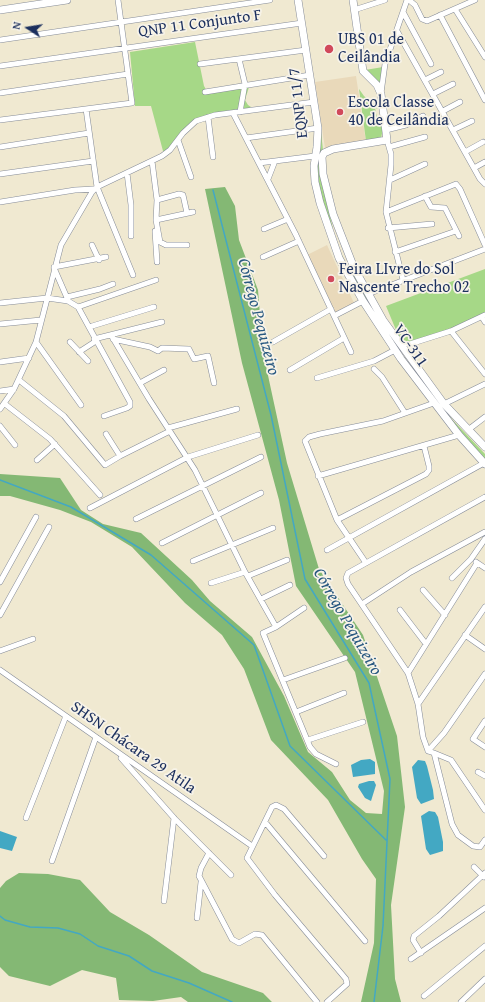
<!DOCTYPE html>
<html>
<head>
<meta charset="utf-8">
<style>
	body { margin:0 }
	#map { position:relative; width:485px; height:1002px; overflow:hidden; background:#f0e9d1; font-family:"Gentium Book Plus",serif }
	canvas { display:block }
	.north { position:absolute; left:8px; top:8px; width:40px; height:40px; -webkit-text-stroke:3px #f7f3e8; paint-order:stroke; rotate:282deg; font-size:11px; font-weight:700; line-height:16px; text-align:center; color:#1b2f5e }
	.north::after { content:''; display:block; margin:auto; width:14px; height:18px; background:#1b2f5e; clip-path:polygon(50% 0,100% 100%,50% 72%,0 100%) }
</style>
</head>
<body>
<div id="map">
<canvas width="485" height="1002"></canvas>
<div class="north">N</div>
</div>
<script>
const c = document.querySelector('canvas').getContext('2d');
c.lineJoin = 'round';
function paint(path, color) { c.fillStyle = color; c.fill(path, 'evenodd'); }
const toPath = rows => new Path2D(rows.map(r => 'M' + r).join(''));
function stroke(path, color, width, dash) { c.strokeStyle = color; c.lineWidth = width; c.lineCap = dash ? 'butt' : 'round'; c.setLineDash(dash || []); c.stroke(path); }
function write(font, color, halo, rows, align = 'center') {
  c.font = font + ' "Gentium Book Plus",serif'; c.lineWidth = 3.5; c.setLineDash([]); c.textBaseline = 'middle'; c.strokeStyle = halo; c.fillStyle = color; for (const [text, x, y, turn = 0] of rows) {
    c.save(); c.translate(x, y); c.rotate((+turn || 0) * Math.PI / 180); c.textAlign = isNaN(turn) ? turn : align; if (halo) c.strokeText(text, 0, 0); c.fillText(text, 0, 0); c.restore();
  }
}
paint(toPath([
	[356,76,366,142,325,148,315,82],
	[327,245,354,303,335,313,307,255]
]), '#e9d9ba');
paint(toPath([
	[195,42,204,86,208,93,249,87,245,100,248,105,251,107,246,110,224,111,192,125,170,151,163,151,151,106,135,106,130,52],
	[383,67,380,87,365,70],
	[359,89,364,96,379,109,375,108,377,118,383,129,381,138,366,141],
	[321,132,323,150,319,160,319,168,333,229,319,197,315,176],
	[337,244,345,262,352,270,377,318,394,344,448,415,485,454,485,459,437,404,381,328,349,275,339,254],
	[485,269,485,315,410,344,401,342,386,306]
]), '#a6d887');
paint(toPath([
	[225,187,235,206,239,240,258,290,263,352,272,394,287,463,319,569,363,635,397,736,405,807,391,905,395,979,401,1002,361,1002,374,943,376,879,362,859,328,800,271,740,244,669,222,635,185,603,132,547,91,522,60,510,10,496,0,496,0,474,60,478,81,510,103,524,141,533,192,580,210,601,252,637,284,696,308,752,332,772,350,800,366,813,382,814,384,791,355,672,296,586,279,500,242,363,205,189],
	[19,873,48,874,80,880,110,912,149,935,202,972,263,993,272,1002,188,1002,181,997,153,1001,119,1000,116,978,82,970,50,986,9,976,0,967,0,888,6,881]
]), '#84b874');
paint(toPath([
	[370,759,375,762,375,774,353,777,351,765,361,760],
	[418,760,425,761,427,766,433,790,434,799,421,804,417,798,412,767],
	[369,781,374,781,376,785,371,801,365,798,358,787,359,784],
	[429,811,435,812,438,817,443,842,443,851,430,855,426,849,421,816],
	[0,831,17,837,12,851,0,848]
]), '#43a8c3');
stroke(toPath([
	[213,190,271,415,305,579,369,683,390,779,383,926,374,1002],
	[0,480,71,507,151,555,254,645,290,746,386,840],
	[0,916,5,920,30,927,58,928,80,934,98,946,129,956,152,971,189,983,232,1002]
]), '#43a8c3', 1.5);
const street = toPath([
	[409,0,415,5,422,19,427,21,475,0],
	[455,9,485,57],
	[354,10,385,0],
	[403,12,431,64],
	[440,15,485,100],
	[397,31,480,179,485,184],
	[0,40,270,0],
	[239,59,245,84,240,112],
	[200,64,306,50],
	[0,66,302,23],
	[425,80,441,72],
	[205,92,310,75],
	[0,93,128,74],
	[381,93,385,64,407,0],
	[433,94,453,84],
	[86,109,97,187,133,275],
	[443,111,460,102],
	[233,113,296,235,351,352],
	[208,117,213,157],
	[0,120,132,103,118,0],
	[386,130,406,125,423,116],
	[453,130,472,121],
	[246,138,318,128],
	[178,140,191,177],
	[387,140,391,154,391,165,386,212,403,280],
	[0,147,89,133],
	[389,147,425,137],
	[465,152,483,142],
	[152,161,157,200,156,220,160,242,166,245,187,245],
	[259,163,315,156],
	[474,168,485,162],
	[127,173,131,205,131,236],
	[0,174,93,161],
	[268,179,275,161],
	[390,180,425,164],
	[425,196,431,207,445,208,459,236],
	[157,200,179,194,183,195,187,213],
	[0,202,75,190,94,189],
	[386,212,456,184,460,189,485,245],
	[156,220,193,212],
	[388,228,432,224],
	[264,229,288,219],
	[155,231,157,262],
	[92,245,99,260],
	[395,252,456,231],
	[263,257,299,241],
	[54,267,106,257],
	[54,268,68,300],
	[368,294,485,249],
	[67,297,100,289,113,284],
	[0,303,47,298,68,301,78,307,130,402,130,406,127,408,104,416],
	[78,307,156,280],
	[334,316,363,301],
	[482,317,485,322],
	[0,324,41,320],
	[89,327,154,307],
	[451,331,485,374],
	[111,335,149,399,195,470,245,572,276,627],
	[94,339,162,322],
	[113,339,150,347,158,351,162,348,189,349,194,359,208,356,214,383],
	[36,342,81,405],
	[70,342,88,361],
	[273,342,331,309],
	[400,344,410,344,451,331,485,315],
	[79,352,96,341],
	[0,362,29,358],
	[374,369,382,377,405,413],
	[290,370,344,338],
	[317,378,374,361,395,350],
	[19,380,64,416,105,465,120,456,170,431],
	[140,383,164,370],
	[0,391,14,389],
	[5,404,50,439,100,495],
	[444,404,485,384],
	[0,409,14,389,36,342,61,245,92,192,97,187,162,156,170,150,183,133,196,121,215,115,314,102],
	[0,426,15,445],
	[168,428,237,409],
	[468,430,485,417],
	[106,434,120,456],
	[424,446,429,466,429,470,426,474,337,520,305,441,309,437,320,434,383,421,434,403],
	[37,460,55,444],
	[318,476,459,435],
	[90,508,188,457,258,435],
	[136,519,261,457],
	[337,520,366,563],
	[162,543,261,493],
	[327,550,484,463],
	[193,561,273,528],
	[476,562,485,568],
	[248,576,287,560],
	[452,578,471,559,485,539],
	[0,582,36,517],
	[211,583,245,572],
	[423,590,445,615],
	[261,599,290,585],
	[362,604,411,572,485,532],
	[304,608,276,627,263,633,310,747,316,754,336,764],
	[400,610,426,644],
	[0,615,49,527],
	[465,635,485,649],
	[0,651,33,639],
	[0,670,252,846],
	[408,673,477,563],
	[283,680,345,658],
	[418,704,485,607],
	[296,712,344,693],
	[485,721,473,739,485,747],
	[308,740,363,722],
	[428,751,423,737,418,704,408,673,348,584,346,578,348,573,366,563,485,497],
	[428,751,434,753,452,824,458,835,473,846,480,847,485,840],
	[428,751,444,733,485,674],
	[434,753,451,760,485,810],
	[121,758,174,818,231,875],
	[478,772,485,776],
	[26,818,66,716],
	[265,822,365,941],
	[209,853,201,868,199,876,232,939,239,943,255,934,262,935,317,1002],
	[324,856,284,809,276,805,272,807,247,858,275,895,346,979,347,984,327,1002],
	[52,861,96,737],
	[474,867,484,877],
	[164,901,174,818],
	[197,918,201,882],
	[421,953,413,940,414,936,439,916,485,873],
	[411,959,485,908],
	[424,996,485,946],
	[461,1002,485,979]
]);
const secondary = toPath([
	[298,0,318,128,317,147,314,166,315,182,320,203,339,258,363,301,401,359,459,435,485,464],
	[353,0,363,71,377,85,381,94,387,140,333,149,324,153,322,157,323,174,333,214,354,268,383,320,444,404,485,447],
	[0,10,67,0]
]);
stroke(street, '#868c98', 6);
stroke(secondary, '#868c98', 8);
stroke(street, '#fff', 5);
stroke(secondary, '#fff', 7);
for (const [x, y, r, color] of [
	[329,49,5,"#d1495b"],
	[340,112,4,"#d1495b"],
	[331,279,4,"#d1495b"]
]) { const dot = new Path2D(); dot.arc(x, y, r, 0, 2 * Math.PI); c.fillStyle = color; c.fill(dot); stroke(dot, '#f7f3e8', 1.5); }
write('16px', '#1b2f5e', '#f7f3e8', [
	["QNP 11 Conjunto F",200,24,-8],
	["EQNP 11/7",299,103,-97],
	["VC-311",410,346,55],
	["SHSN Chácara 29 Atila",133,748,35]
]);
write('16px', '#1b2f5e', '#f7f3e8', [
	["UBS 01 de",338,40],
	["Ceilândia",338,58],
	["Escola Classe",348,103],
	["40 de Ceilândia",348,121],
	["Feira LIvre do Sol",339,270],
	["Nascente Trecho 02",339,288]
], 'left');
write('italic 17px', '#295981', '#f7f3e8', [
	["Córrego Pequizeiro",258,317,75],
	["Córrego Pequizeiro",347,622,60]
]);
</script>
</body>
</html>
